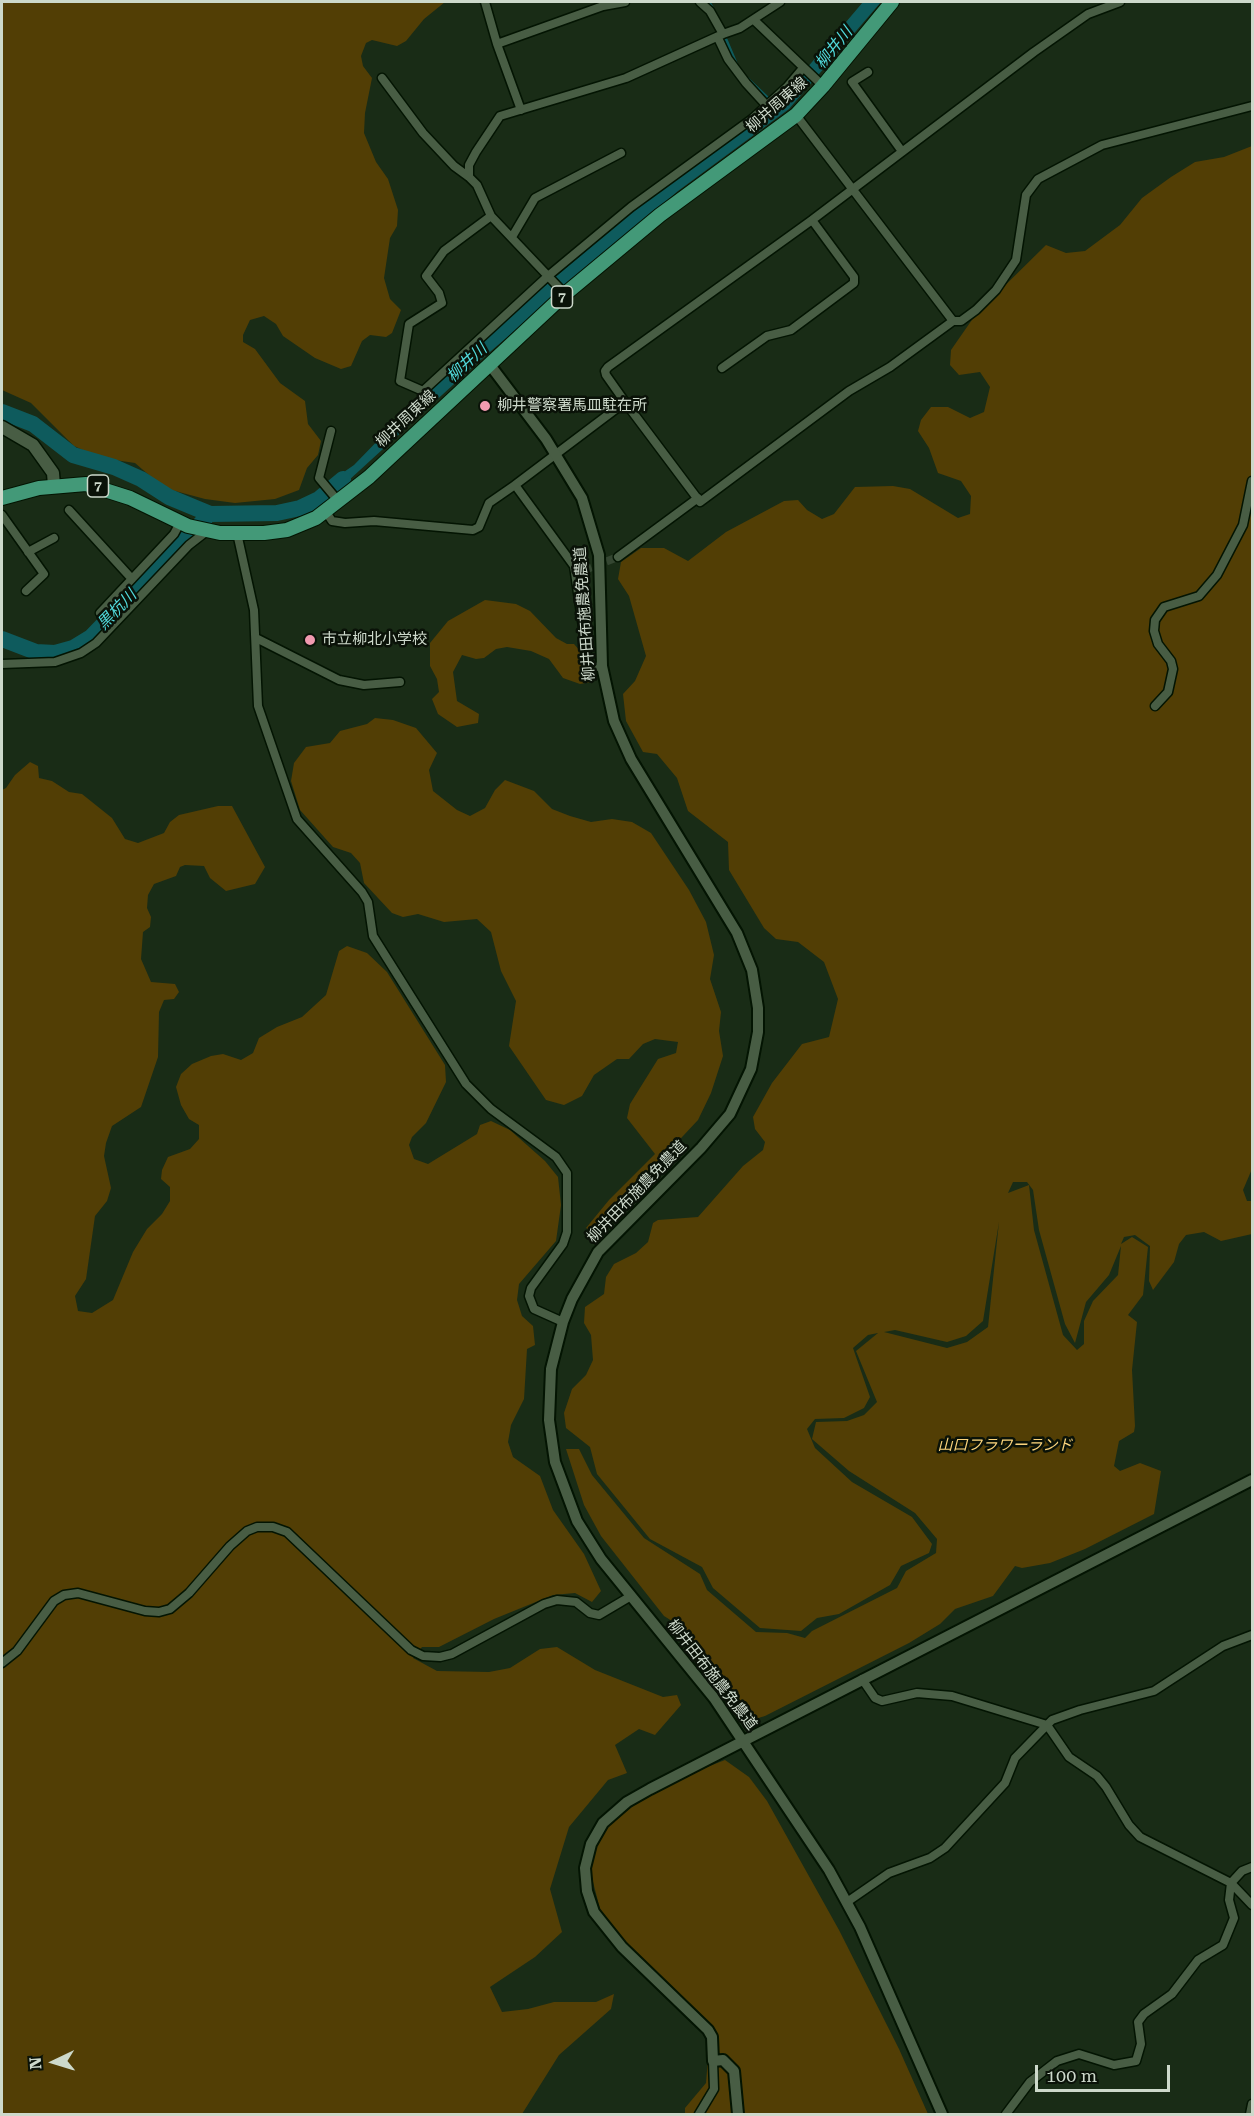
<!DOCTYPE html>
<html>
<head>
<meta charset="utf-8">
<style>
	body { margin:0 }
	#map { position:relative; width:1254px; height:2116px; overflow:hidden; background:#192c16; font-family:"Roboto Serif",serif }
	canvas { display:block }
	.frame { position:absolute; inset:0; border:3px solid #cdd9cb; pointer-events:none }
	.north { position:absolute; left:24px; top:2032px; width:60px; height:60px; -webkit-text-stroke:4px #0a1208; paint-order:stroke; rotate:266deg; font-size:16px; font-weight:700; line-height:24px; text-align:center; color:#cdd9cb }
	.north::after { content:''; display:block; margin:auto; width:21px; height:27px; background:#cdd9cb; clip-path:polygon(50% 0,100% 100%,50% 72%,0 100%) }
	.scale { position:absolute; left:1035px; top:2065px; width:135px; height:27px; box-sizing:border-box; border:3px solid #cdd9cb; border-top:0; padding-left:8px; font-size:18px; line-height:21px; white-space:nowrap; color:#cdd9cb; -webkit-text-stroke:4px #0a1208; paint-order:stroke }
</style>
</head>
<body>
<div id="map">
<canvas width="1254" height="2116"></canvas>
<div class="frame"></div>
<div class="north">N</div>
<div class="scale">100 m</div>
</div>
<script>
const c = document.querySelector('canvas').getContext('2d');
c.lineJoin = 'round';
function paint(path, color) { c.fillStyle = color; c.fill(path, 'evenodd'); }
const toPath = rows => new Path2D(rows.map(r => 'M' + r).join(''));
function stroke(path, color, width, dash) { c.strokeStyle = color; c.lineWidth = width; c.lineCap = dash ? 'butt' : 'round'; c.setLineDash(dash || []); c.stroke(path); }
function write(font, color, halo, rows, align = 'center') {
  c.font = font + ' "Roboto Serif","Noto Sans JP",serif'; c.lineWidth = 5; c.setLineDash([]); c.textBaseline = 'middle'; c.strokeStyle = halo; c.fillStyle = color; for (const [text, x, y, turn = 0] of rows) {
    c.save(); c.translate(x, y); c.rotate((+turn || 0) * Math.PI / 180); c.textAlign = isNaN(turn) ? turn : align; if (halo) c.strokeText(text, 0, 0); c.fillText(text, 0, 0); c.restore();
  }
}
paint(toPath([
	[2,2,445,2,424,19,406,41,397,46,372,40,366,43,361,56,363,66,372,78,365,113,364,133,376,162,388,179,398,210,397,226,390,238,384,278,390,299,401,310,392,333,386,337,370,335,362,341,351,366,341,369,315,358,283,336,276,324,264,316,250,320,243,335,243,342,255,349,280,383,305,401,308,424,321,441,318,455,307,468,299,490,275,499,235,503,205,499,164,488,135,463,101,458,74,446,31,403,2,390],
	[1252,146,1252,1169,1243,1190,1247,1201,1252,1201,1252,1234,1221,1241,1204,1232,1186,1235,1179,1244,1174,1262,1153,1290,1149,1281,1150,1246,1135,1235,1124,1237,1121,1244,1132,1237,1148,1247,1143,1295,1128,1315,1137,1322,1132,1370,1135,1426,1134,1432,1119,1441,1114,1466,1120,1471,1140,1463,1161,1471,1154,1514,1085,1549,1050,1563,1022,1568,1015,1566,993,1596,955,1609,940,1624,909,1643,765,1716,755,1719,747,1716,682,1638,680,1626,664,1616,601,1536,584,1505,566,1449,579,1449,592,1475,644,1538,700,1574,707,1590,756,1632,787,1633,805,1638,812,1631,897,1588,906,1571,936,1553,937,1539,915,1513,849,1471,812,1439,816,1422,847,1421,864,1415,877,1402,856,1351,878,1333,868,1335,853,1348,870,1397,864,1408,844,1418,815,1419,807,1429,815,1448,852,1482,912,1517,932,1544,929,1553,901,1566,890,1585,839,1614,817,1618,801,1631,760,1628,713,1588,702,1567,650,1539,597,1474,590,1447,566,1428,564,1413,572,1389,586,1375,593,1360,591,1335,584,1323,585,1307,604,1294,606,1277,614,1264,636,1253,648,1242,653,1223,658,1220,698,1217,743,1166,763,1150,765,1142,755,1129,753,1117,772,1083,802,1044,829,1037,838,999,824,962,798,942,776,939,764,928,729,870,728,842,688,811,677,778,657,754,643,752,626,721,623,694,635,681,646,656,629,596,618,579,621,562,641,548,664,548,688,561,726,532,784,501,798,500,807,510,822,519,834,514,855,487,893,486,910,489,958,518,970,514,971,496,961,481,938,473,929,448,918,431,921,420,931,407,948,407,970,418,984,412,990,387,980,372,959,375,950,365,951,350,976,314,1046,245,1066,253,1085,251,1120,225,1142,198,1171,177,1195,162,1224,157],
	[1013,1182,1027,1182,1033,1190,1039,1230,1065,1324,1075,1343,1086,1302,1109,1275,1121,1246,1118,1275,1093,1301,1084,1321,1084,1344,1077,1350,1063,1335,1034,1230,1029,1185,1008,1193],
	[999,1222,988,1327,967,1342,947,1348,884,1332,895,1330,947,1342,966,1336,983,1321],
	[485,600,516,604,530,611,556,638,567,644,574,644,580,651,591,682,580,684,563,678,549,659,531,651,507,647,496,649,484,658,476,659,462,655,453,672,457,701,479,714,478,723,457,727,438,714,432,699,439,692,437,679,430,666,430,643,448,621],
	[375,718,393,720,416,728,437,753,429,770,433,791,457,810,470,816,485,808,495,790,505,780,534,791,552,809,570,816,591,822,612,819,632,822,651,833,689,890,706,922,714,955,710,979,721,1012,719,1031,723,1056,711,1093,698,1120,593,1232,586,1228,609,1200,655,1154,627,1118,630,1104,658,1059,676,1053,678,1042,655,1039,643,1044,629,1059,617,1059,594,1075,582,1096,564,1105,546,1100,509,1046,516,1001,501,971,491,932,477,919,444,922,418,914,403,917,392,913,364,883,360,863,351,853,333,847,300,810,291,781,294,763,306,747,330,743,340,731,367,724],
	[30,762,38,766,39,778,52,781,69,792,82,794,112,818,125,839,138,843,164,833,170,822,179,815,218,806,232,806,265,867,255,884,226,891,210,878,204,866,185,865,180,867,176,876,154,884,148,895,147,908,151,917,150,927,143,932,141,959,151,982,175,984,179,992,174,999,164,1000,159,1012,158,1057,141,1107,112,1126,106,1143,104,1156,111,1188,107,1201,95,1216,86,1279,75,1296,78,1311,92,1313,113,1300,133,1252,147,1229,162,1214,170,1201,170,1187,161,1179,162,1170,168,1157,190,1149,199,1139,199,1125,189,1119,181,1105,176,1087,181,1074,192,1064,211,1056,223,1054,241,1060,253,1053,259,1038,277,1027,302,1017,326,995,339,951,347,946,367,953,387,972,445,1065,446,1082,426,1123,412,1137,409,1145,414,1159,428,1164,477,1134,480,1125,491,1121,510,1130,545,1161,558,1177,561,1205,556,1241,519,1284,517,1300,522,1316,533,1326,535,1345,527,1349,524,1399,511,1425,508,1442,513,1457,540,1476,553,1510,584,1554,601,1591,592,1602,575,1593,553,1595,494,1619,439,1647,422,1647,413,1658,437,1671,489,1672,510,1668,540,1649,557,1647,595,1670,663,1697,677,1695,681,1705,655,1735,639,1729,615,1745,627,1773,608,1780,569,1827,550,1889,562,1932,535,1957,490,1987,502,2012,528,2009,554,2002,596,2002,614,1994,611,2009,559,2055,522,2114,2,2114,2,790,6,788,15,775],
	[725,1760,749,1777,767,1801,839,1930,899,2049,928,2114,685,2114,685,2108,706,2083,709,2045,715,2030,617,1933,601,1913,591,1874,593,1855,604,1830,633,1806,689,1774]
]), '#523e05');
paint(toPath([
	[863,2,881,2,789,109,678,191,477,363,336,492,328,483,354,465,423,394,509,316,633,211,778,102]
]), '#0e5b5d');
stroke(toPath([
	[709,2,718,18],
	[725,37,736,63],
	[747,78,771,101]
]), '#0e5b5d', 3);
stroke(toPath([
	[2,412,33,424,73,455,114,467,141,479,169,497,210,514,277,513,300,508,319,499,343,479],
	[2,639,36,652,55,653,73,648,91,637,205,519]
]), '#0e5b5d', 16);
stroke(toPath([
	[584,570,618,557]
]), '#344631', 8, [8, 4]);
const minor = toPath([
	[485,2,497,44,521,110],
	[700,2,710,11,723,34,740,28,780,2],
	[754,20,823,86],
	[718,38,728,59,746,83,767,106],
	[497,44,603,6,625,2],
	[868,72,852,82,901,150],
	[382,78,423,133,454,166,469,177],
	[796,115,953,321],
	[491,216,444,251,426,276,439,293,442,303,409,324,400,381,423,391,548,276,631,207,752,119,787,87,803,68],
	[512,237,535,198,621,153],
	[565,294,491,216,477,185,469,177,469,165,476,152,500,116,626,78,723,34],
	[722,368,767,336,791,330,854,283,854,277,812,220],
	[625,402,700,502,849,391,890,367,953,321,961,321,976,310,996,290,1016,260,1026,195,1038,179,1102,145,1252,106],
	[331,431,319,478,339,502],
	[69,510,132,579],
	[326,512,332,521,345,523,374,521,473,530,479,527,489,503,515,485],
	[2,515,44,574,26,591],
	[237,533,254,610,258,706,297,819,362,892,368,902,373,936,466,1084,491,1109,556,1157,567,1173,567,1232,563,1244,531,1288,529,1296,534,1309,563,1322],
	[28,552,54,538],
	[618,557,698,498],
	[100,613,174,534,180,523],
	[256,638,339,680,364,685,400,682],
	[2,664,55,662,81,653,96,643,189,545,207,531],
	[602,666,589,668,574,566,515,485,625,402,606,375,605,371,608,367,812,220,1034,52,1088,14,1120,2],
	[1155,706,1168,692,1173,669,1171,661,1158,644,1154,631,1155,620,1164,607,1199,596,1217,575,1243,525,1252,481],
	[2,1663,17,1651,54,1601,64,1595,78,1593,145,1611,159,1612,170,1609,189,1593,230,1546,247,1531,257,1527,273,1527,287,1532,411,1650,423,1656,440,1657,452,1654,544,1604,557,1600,576,1602,590,1613,599,1615,631,1596],
	[862,1679,875,1698,882,1701,917,1693,952,1696,1047,1725,1069,1757,1097,1776,1106,1787,1129,1825,1140,1837,1231,1883,1252,1905],
	[847,1902,889,1873,930,1858,945,1848,1005,1783,1015,1758,1052,1720,1080,1710,1154,1691,1223,1646,1252,1635],
	[699,2114,714,2089,713,2061],
	[1006,2114,1030,2082,1057,2061,1079,2054,1114,2065,1136,2061,1141,2044,1138,2022,1144,2014,1172,1994,1198,1960,1223,1945,1234,1918,1229,1900,1231,1883,1242,1871,1252,1867],
	[1250,2114,1252,2104]
]);
const tertiary = toPath([
	[490,365,546,439,582,498,599,555,602,666,614,721,631,759,737,933,752,970,758,1008,758,1032,751,1069,730,1114,701,1148,598,1252,572,1299,563,1322,551,1369,549,1420,555,1462,577,1521,601,1559,714,1698,829,1870,860,1927,942,2114],
	[738,2114,734,2071,723,2060,713,2061,712,2037,708,2030,622,1947,594,1912,587,1891,585,1868,591,1844,603,1823,627,1802,650,1789,1252,1480]
]);
const secondary = toPath([
	[2,427,33,445,53,473,54,486]
]);
const primary = toPath([
	[2,498,39,488,86,484,130,498,188,526,220,533,264,533,287,530,316,518,369,477,565,294,660,215,796,115,823,86,892,2]
]);
stroke(minor, '#031402', 11);
stroke(tertiary, '#031402', 14);
stroke(secondary, '#031402', 15);
stroke(primary, '#031402', 16);
stroke(minor, '#485d44', 8);
stroke(tertiary, '#485d44', 10);
stroke(secondary, '#485d44', 12);
stroke(primary, '#439978', 14);
for (const [x, y, r, color] of [
	[485,406,6,"#f19ab0"],
	[310,640,6,"#f19ab0"]
]) { const dot = new Path2D(); dot.arc(x, y, r, 0, 2 * Math.PI); c.fillStyle = color; c.fill(dot); stroke(dot, '#0a1208', 2); }
for (const [x, y, w] of [
	[562,297,21],
	[98,486,21]
]) { const box = new Path2D(); box.roundRect(x - w / 2, y - 11, w, 22, 4.5); c.fillStyle = '#0a1208'; c.fill(box); stroke(box, '#cdd9cb', 1.5); }
write('bold 14px', '#cdd9cb', null, [
	["7",562,297],
	["7",98,486]
]);
write('15px', '#cdd9cb', '#0a1208', [
	["柳井周東線",777,105,-41],
	["柳井周東線",406,419,-43],
	["柳井田布施農免農道",585,614,-94],
	["柳井田布施農免農道",637,1192,-46],
	["柳井田布施農免農道",712,1675,52]
]);
write('15px', '#cdd9cb', '#0a1208', [
	["柳井警察署馬皿駐在所",497,406],
	["市立柳北小学校",322,640]
], 'left');
write('italic 15px', '#fbd47c', '#0a1208', [
	["山口フラワーランド",1005,1446]
]);
write('italic 16px', '#51d9db', '#0a1208', [
	["柳井川",834,48,-51],
	["柳井川",467,363,-43],
	["黒杭川",117,610,-46]
]);
</script>
</body>
</html>
